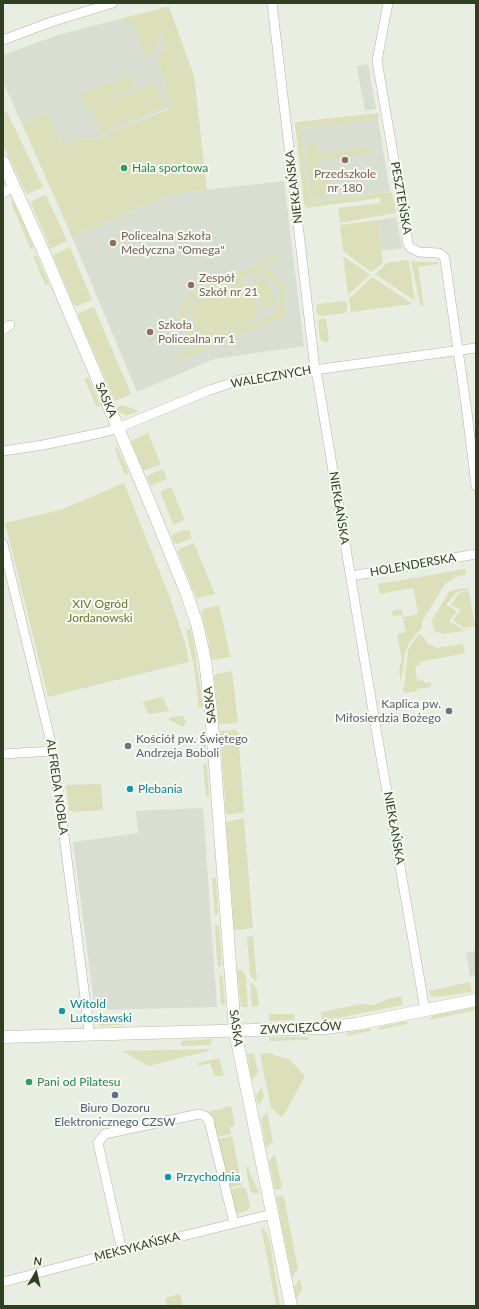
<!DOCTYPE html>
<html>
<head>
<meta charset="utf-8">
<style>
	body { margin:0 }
	#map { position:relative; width:479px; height:1309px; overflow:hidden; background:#e9eee3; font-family:Lato,sans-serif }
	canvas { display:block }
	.frame { position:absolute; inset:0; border:4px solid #2e4021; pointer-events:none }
	.north { position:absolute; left:16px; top:1253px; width:40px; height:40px; -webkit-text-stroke:3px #f8faf4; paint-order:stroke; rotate:9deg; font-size:11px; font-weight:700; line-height:16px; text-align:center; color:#2e4021 }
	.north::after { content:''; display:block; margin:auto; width:14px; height:18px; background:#2e4021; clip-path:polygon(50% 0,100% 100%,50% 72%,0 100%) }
</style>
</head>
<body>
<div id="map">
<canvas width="479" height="1309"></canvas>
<div class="frame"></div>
<div class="north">N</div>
</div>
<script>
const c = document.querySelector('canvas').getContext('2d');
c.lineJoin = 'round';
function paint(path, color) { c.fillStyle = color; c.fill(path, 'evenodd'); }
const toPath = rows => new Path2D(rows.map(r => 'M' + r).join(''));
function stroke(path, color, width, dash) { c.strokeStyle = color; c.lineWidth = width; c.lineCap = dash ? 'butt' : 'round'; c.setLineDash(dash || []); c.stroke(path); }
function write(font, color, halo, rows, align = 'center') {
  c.font = font + ' Lato,sans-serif'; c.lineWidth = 4; c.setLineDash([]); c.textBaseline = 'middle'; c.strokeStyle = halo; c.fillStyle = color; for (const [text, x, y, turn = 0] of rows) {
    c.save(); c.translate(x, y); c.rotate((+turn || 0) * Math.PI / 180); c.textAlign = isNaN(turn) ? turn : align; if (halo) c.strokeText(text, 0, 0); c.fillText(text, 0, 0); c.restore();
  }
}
paint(toPath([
	[159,9,166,51,158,56,170,107,95,139,80,138,62,145,48,112,22,124,3,82,3,55,58,35],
	[368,64,376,109,365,111,363,97,360,98,362,97,357,67,355,66],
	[378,119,390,192,310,202,301,128],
	[284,181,304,346,214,359,137,392,72,237,171,194],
	[396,217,402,248,382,251,378,220],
	[203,808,217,1007,95,1010,73,842,138,833,136,811],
	[476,951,476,975,470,976,466,953]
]), '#d8ded1');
paint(toPath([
	[162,7,169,7,194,75,207,190,171,194,72,237,22,124,48,112,62,145,80,138,95,139,170,108,158,56,162,52,166,50,163,34,157,35,158,42,147,62,133,24,127,26,123,18,159,9],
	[130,76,135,87,117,95,112,83],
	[110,82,116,97,86,109,80,94],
	[156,83,166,106,101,132,91,108],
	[7,112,43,187,28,194,26,193,3,145,3,113],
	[378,113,379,119,301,128,310,202,392,192,396,213,340,223,338,208,381,203,380,198,306,208,304,203,295,123,296,122],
	[317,143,318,153,371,147,371,150,369,154,320,160,321,175,325,178,329,178,332,195,312,198,306,144],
	[46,195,67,241,52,248,50,247,31,203,32,201],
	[11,199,16,207,33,246,33,249,31,250,12,205],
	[378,220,383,263,371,272,343,251,340,225],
	[70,247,92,300,77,306,74,305,53,256,55,254],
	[277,254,279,260,258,267,272,271,282,281,286,296,285,304,283,310,286,315,178,361,176,355,201,345,187,336,181,324,180,314,181,307,187,297,193,292,265,261,264,259],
	[254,273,261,273,269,276,277,285,280,292,280,301,276,310,273,313,269,316,215,339,204,339,200,338,192,333,187,323,185,317,186,310,193,299,198,296],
	[35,255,37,256,49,284,45,285,33,256],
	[343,256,370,275,348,295],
	[407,260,409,261,415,301,375,274,387,263],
	[411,260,418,262,437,262,439,264,418,267,424,307,420,304],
	[266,277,277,303,264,309,253,282],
	[372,277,413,304,351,312,349,299],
	[242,280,244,284,246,283,259,313,255,314,256,319,209,339,207,334,200,337,188,308,196,304,195,300],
	[344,301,347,303,347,310,345,313,320,316,317,314,316,307,318,304],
	[94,307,131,394,115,401,78,316,79,313],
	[326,318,329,341,326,342,322,341,320,338,318,322,320,319],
	[88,377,101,407,96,406,84,378],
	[122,405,137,410,138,412,129,415,125,415,119,412,117,408],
	[148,433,161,464,146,470,143,470,131,441],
	[117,447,129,473,125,475,115,450],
	[163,469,167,479,152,485,150,484,147,478,148,475],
	[124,483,171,600,185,642,189,662,48,697,5,523,63,509],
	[171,487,185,520,175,524,173,524,161,494,161,491],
	[184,530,190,531,192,538,177,544,174,543,172,537,173,534],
	[194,543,215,594,199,598,196,597,178,552,179,549],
	[465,569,466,572,465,575,456,577,445,584,424,618,422,622,422,628,416,634,408,645,405,653,401,684,399,669,402,660,397,634,406,632,402,615,393,616,392,611,402,609,404,617,418,614,414,590,413,588,380,594,378,584],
	[468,588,469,590,457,592,446,605,449,607,450,606,457,612,449,621,451,623,452,622,463,630,475,629,444,634,436,632,433,628,432,620,449,592,453,590],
	[469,591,475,626,464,628,453,620,461,610,451,605,459,593],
	[219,605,224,626,230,657,214,660,211,658,209,642,201,611,203,609],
	[186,629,191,630,194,646,201,691,203,706,201,708,199,708,194,668],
	[421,634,427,643,437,648,463,644,465,653,420,662,420,665,415,666,417,681,423,680,424,683,431,682,431,687,417,689,417,691,405,693,402,688,404,687,408,650,417,636],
	[232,671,238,723,219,724,214,676,216,674],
	[160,697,163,697,169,711,149,714,147,712,143,702],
	[183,716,186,722,183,727,176,723,169,720,170,717],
	[235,730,239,733,239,737,222,738,220,737,220,731],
	[205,733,206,755,203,757,201,735],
	[239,743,244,812,228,815,226,813,221,747,222,745],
	[205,764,207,766,209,795,206,797,203,765],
	[101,784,103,810,73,812,69,810,66,785],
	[244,818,253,928,236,930,234,928,226,823,229,821],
	[212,878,216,878,218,913,216,915,215,915],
	[215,924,219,926,222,965,220,967,218,967,216,947],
	[249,936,253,936,257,981,255,981,250,975,247,938],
	[241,969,246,976,248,1007,241,1007,237,970],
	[219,975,223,976,225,1004,221,1005],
	[470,982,472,992,436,997,431,995,428,991],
	[250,983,252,983,257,989,259,1006,252,1007],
	[401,996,403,1005,338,1018,322,1020,321,1012,361,1004,374,1005,388,999],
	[476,1007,476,1010,430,1020,431,1017,434,1015],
	[269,1014,294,1014,295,1020,269,1021],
	[407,1021,407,1024,378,1030,379,1027],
	[97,1023,122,1023,123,1025,101,1026],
	[371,1028,370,1031,348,1036,346,1033],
	[269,1037,308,1037,308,1040,269,1041],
	[212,1039,211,1045,181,1046,181,1041],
	[210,1049,208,1051,149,1066,122,1051],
	[254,1053,257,1068,259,1071,252,1080,247,1054],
	[270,1053,274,1055,289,1059,298,1068,305,1076,284,1115,281,1117,271,1108,260,1054],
	[219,1058,224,1075,218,1076,214,1075,210,1063,198,1066,197,1063],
	[262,1087,264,1097,258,1105,256,1096],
	[231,1106,235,1126,230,1127,231,1134,216,1137,204,1113],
	[267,1111,273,1142,266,1148,261,1120],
	[232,1136,242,1185,228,1188,217,1139],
	[275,1154,282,1187,280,1189,275,1190,269,1161],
	[248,1166,250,1173,259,1193,255,1194,250,1191,246,1168],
	[242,1187,246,1189,250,1207,246,1211,234,1214,228,1190],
	[282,1196,284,1197,298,1269,292,1277,276,1197],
	[261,1226,266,1232,270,1242,280,1306,276,1306],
	[300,1278,302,1290,296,1299,294,1287],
	[180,1294,183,1306,167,1306,165,1298]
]), '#dbe0bb');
const street = toPath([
	[272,3,315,369,318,381,375,723,425,1010],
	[388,3,377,61,402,206,408,244,411,248,419,252,439,253,444,257,445,260,467,412,476,486],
	[3,40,51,22,113,3],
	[3,193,15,186],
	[3,330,10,325],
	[3,451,43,445,105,432,118,428,210,390,240,380,476,348],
	[3,544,53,751,88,1021,89,1035],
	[351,576,476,554],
	[3,754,53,751],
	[122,1251,98,1143,105,1134,199,1114,205,1116,209,1120,210,1125,234,1223],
	[3,1282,122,1251,272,1214]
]);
const secondary = toPath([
	[3,162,45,255,151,506,186,592,197,624,205,660,211,711,235,1031,291,1306],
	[3,1037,326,1028,356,1024,476,1000]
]);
stroke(street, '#adb6a5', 10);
stroke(secondary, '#b0bda3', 13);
stroke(street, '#fff', 9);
stroke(secondary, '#fff', 12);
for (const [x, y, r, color] of [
	[345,160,4,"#8d6e63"],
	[124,168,4,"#2e9e5b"],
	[113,243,4,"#8d6e63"],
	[191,285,4,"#8d6e63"],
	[150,332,4,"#8d6e63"],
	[449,711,4,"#6b7280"],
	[128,746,4,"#6b7280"],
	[130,789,4,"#0f9aa8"],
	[62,1011,4,"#0f9aa8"],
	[29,1082,4,"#2e9e5b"],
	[115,1095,4,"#5c6f8a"],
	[168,1177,4,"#0f9aa8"]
]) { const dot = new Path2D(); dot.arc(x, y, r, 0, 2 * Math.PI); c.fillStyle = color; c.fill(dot); stroke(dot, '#f8faf4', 1.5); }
write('12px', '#27864d', '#f8faf4', [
	["Hala sportowa",132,168],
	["Pani od Pilatesu",37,1082]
], 'left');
write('12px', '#785e54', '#f8faf4', [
	["Przedszkole",345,174,"center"],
	["nr 180",345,188,"center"],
	["Policealna Szkoła",121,236],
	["Medyczna \"Omega\"",121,250],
	["Zespół",199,278],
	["Szkół nr 21",199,292],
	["Szkoła",158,325],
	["Policealna nr 1",158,339]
], 'left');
write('12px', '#2e4021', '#f8faf4', [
	["NIEKŁAŃSKA",294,187,-97],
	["PESZTEŃSKA",401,198,80],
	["WALECZNYCH",271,377,-10],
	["SASKA",106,400,67],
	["NIEKŁAŃSKA",339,508,81],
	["HOLENDERSKA",413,565,-10],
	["SASKA",210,705,-96],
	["ALFREDA NOBLA",57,787,82],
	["NIEKŁAŃSKA",394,828,80],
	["SASKA",236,1028,82],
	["ZWYCIĘZCÓW",301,1028,-3],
	["MEKSYKAŃSKA",137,1247,-14]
]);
write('12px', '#667929', '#f8faf4', [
	["XIV Ogród",100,604],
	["Jordanowski",100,618]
]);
write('12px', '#5b616d', '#f8faf4', [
	["Kaplica pw.",441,704],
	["Miłosierdzia Bożego",441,718],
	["Kościół pw. Świętego",136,739,"left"],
	["Andrzeja Boboli",136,753,"left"]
], 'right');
write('12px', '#0d838f', '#f8faf4', [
	["Plebania",138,789],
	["Witold",70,1004],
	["Lutosławski",70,1018],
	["Przychodnia",176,1177]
], 'left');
write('12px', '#4e5e75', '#f8faf4', [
	["Biuro Dozoru",115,1108],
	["Elektronicznego CZSW",115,1122]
]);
</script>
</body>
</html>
